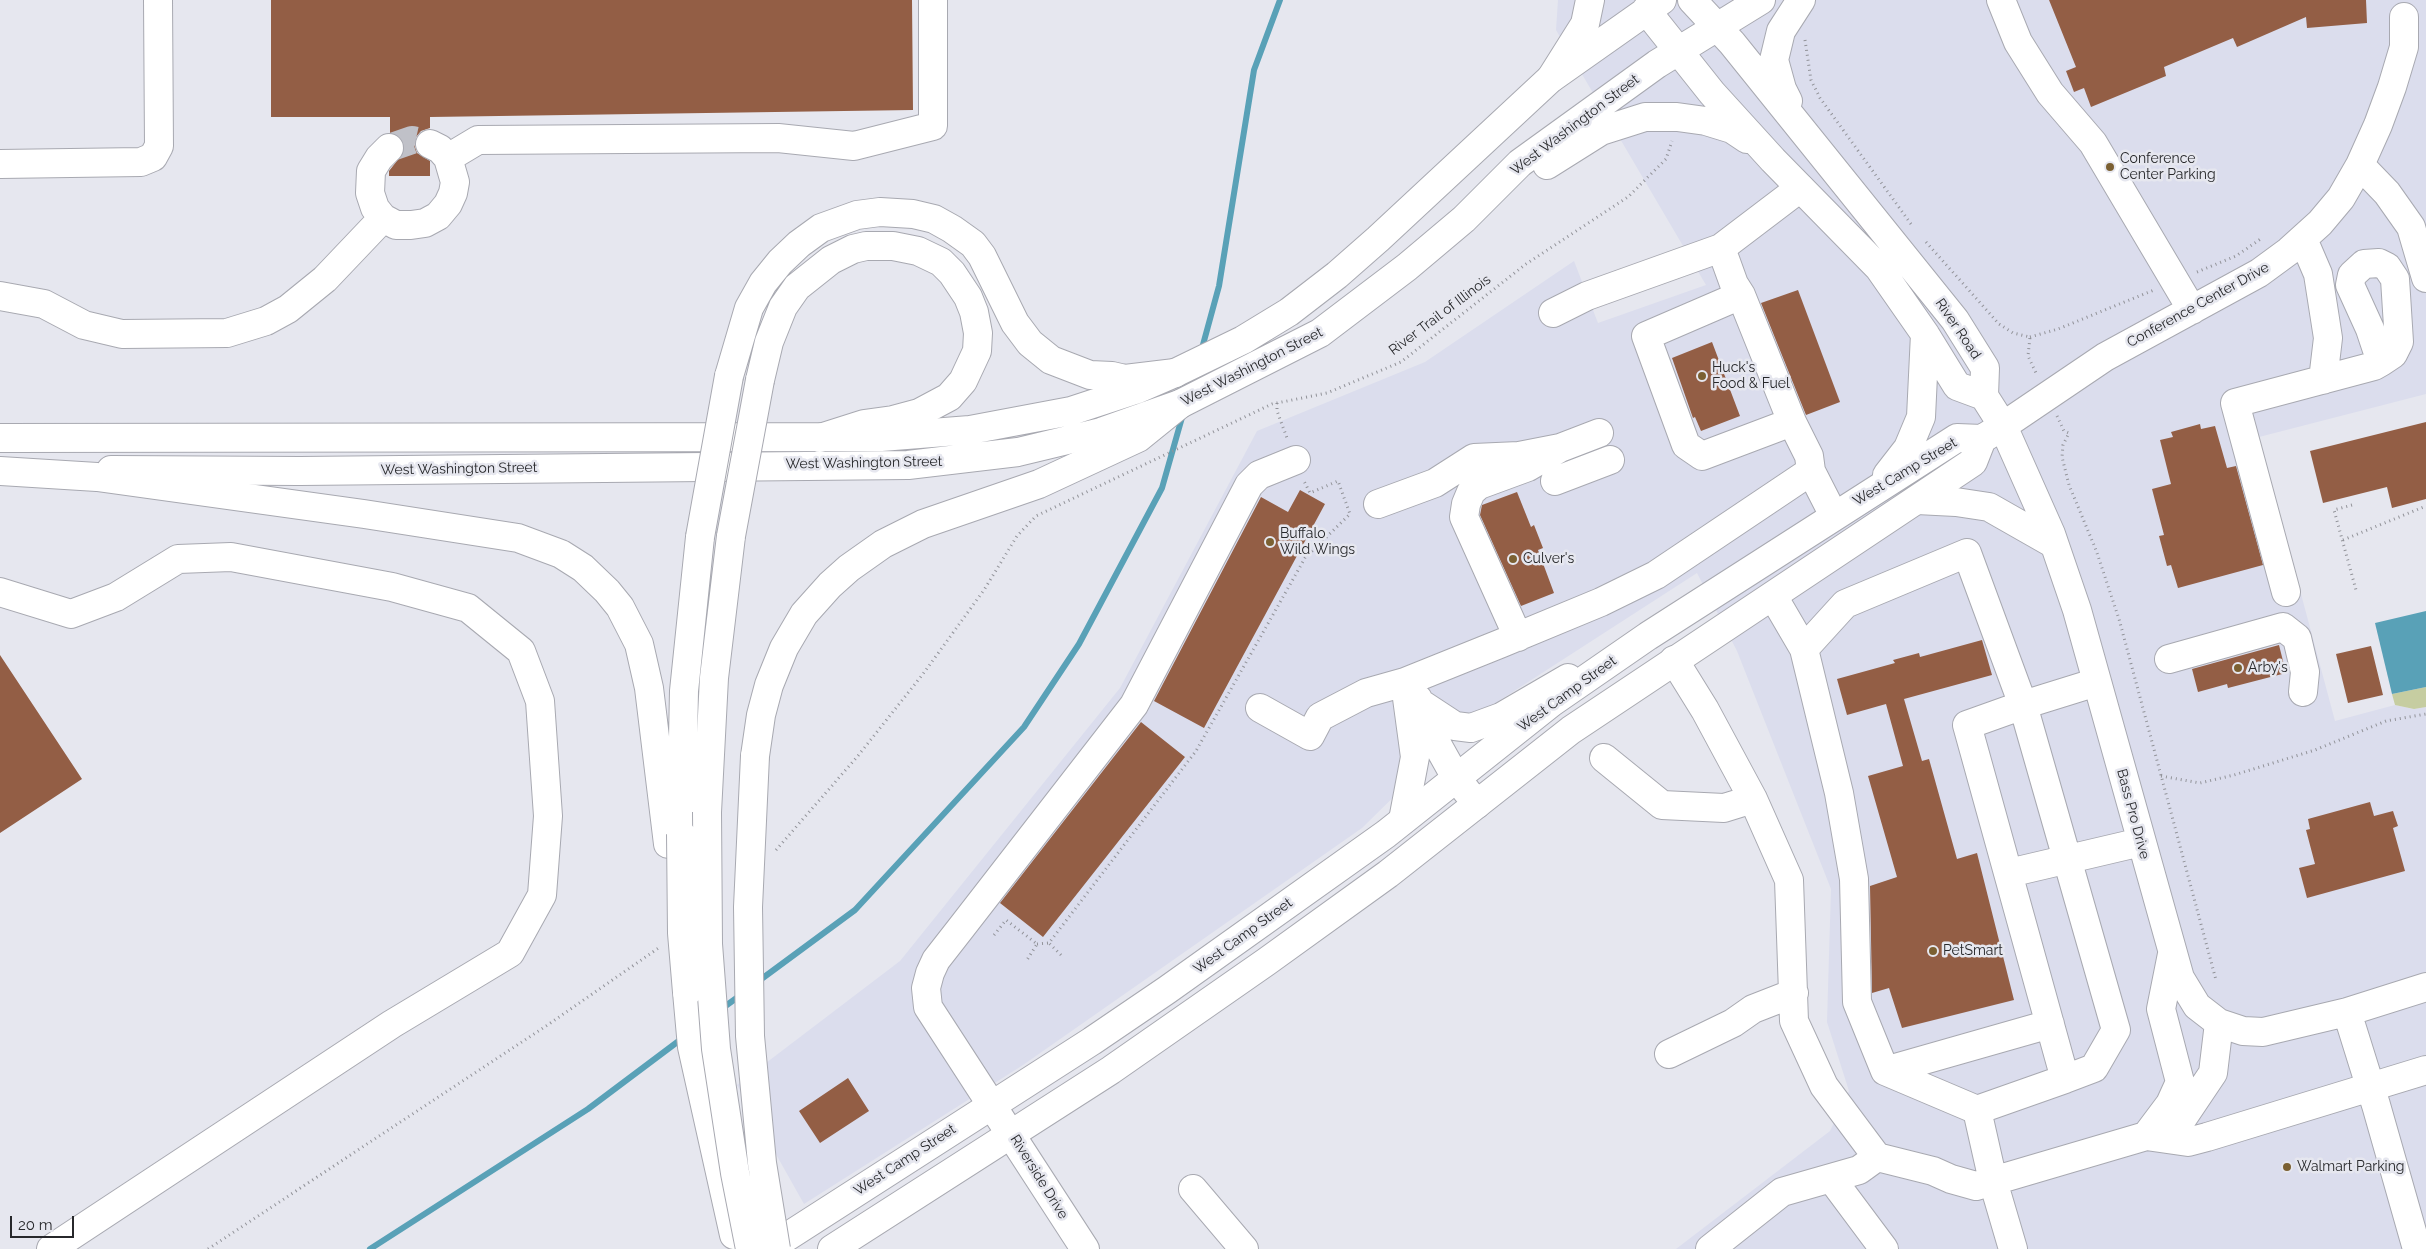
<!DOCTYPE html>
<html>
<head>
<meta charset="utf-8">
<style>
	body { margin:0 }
	#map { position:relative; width:2426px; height:1249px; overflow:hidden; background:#e6e7ef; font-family:Raleway,sans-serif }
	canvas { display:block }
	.scale { position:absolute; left:10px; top:1216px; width:64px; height:22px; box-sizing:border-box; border:2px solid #27282b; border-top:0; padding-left:6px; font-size:15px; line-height:18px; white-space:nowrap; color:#27282b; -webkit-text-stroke:4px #e6e7ef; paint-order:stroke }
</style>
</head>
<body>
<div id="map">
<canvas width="2426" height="1249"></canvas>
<div class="scale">20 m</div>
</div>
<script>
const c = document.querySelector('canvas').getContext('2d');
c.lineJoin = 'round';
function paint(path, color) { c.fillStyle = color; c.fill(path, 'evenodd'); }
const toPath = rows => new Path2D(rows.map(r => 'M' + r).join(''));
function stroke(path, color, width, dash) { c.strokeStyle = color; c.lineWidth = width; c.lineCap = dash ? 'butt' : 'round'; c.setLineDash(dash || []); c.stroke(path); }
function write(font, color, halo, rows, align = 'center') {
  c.font = font + ' Raleway,sans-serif'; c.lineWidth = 5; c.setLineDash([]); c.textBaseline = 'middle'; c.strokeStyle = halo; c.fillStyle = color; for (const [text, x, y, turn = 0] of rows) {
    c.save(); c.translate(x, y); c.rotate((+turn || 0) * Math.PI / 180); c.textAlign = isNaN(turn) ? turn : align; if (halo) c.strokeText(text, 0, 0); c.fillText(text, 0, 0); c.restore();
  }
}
paint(toPath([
	[1558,0,2426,0,2426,394,2259,437,2335,721,2395,705,2414,709,2426,707,2426,1249,1676,1249,1830,1131,1849,1091,1827,1022,1831,889,1737,651,1697,573,1477,715,1362,828,1023,1065,804,1204,737,1085,900,961,1120,688,1257,431,1425,362,1574,261,1598,323,1706,285,1556,30]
]), '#dbdded');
paint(toPath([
	[2426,687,2426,707,2414,709,2395,705,2392,694]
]), '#c6cda1');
paint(toPath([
	[2426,611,2426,687,2392,694,2375,623]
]), '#59a1b7');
stroke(toPath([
	[1201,352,1219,286,1254,70,1280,0],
	[756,983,855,910,1024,727,1079,644,1162,488,1183,414],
	[720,1010,742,994],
	[370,1249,588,1109,684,1037]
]), '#59a1b7', 6);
paint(toPath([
	[271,0,912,0,913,110,430,117,430,128,421,131,416,137,414,144,417,153,430,161,430,176,389,176,389,171,404,152,404,144,400,137,390,133,390,117,271,117],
	[2049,0,2366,0,2367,23,2307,28,2306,17,2237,47,2233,38,2164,67,2166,76,2091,107,2084,88,2074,92,2066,71,2076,67],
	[1798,290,1840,402,1806,415,1761,303],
	[1712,342,1740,416,1701,431,1695,417,1693,418,1672,358],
	[2426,422,2426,499,2392,508,2387,487,2323,503,2310,451],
	[2200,424,2201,429,2215,426,2227,468,2236,466,2263,565,2178,588,2171,565,2167,566,2159,536,2164,535,2152,489,2171,484,2160,440,2173,437,2171,432],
	[1300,490,1325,504,1204,728,1154,701,1261,497,1288,512],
	[1517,492,1531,527,1534,525,1543,548,1538,550,1554,593,1521,606,1480,515,1482,505],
	[1982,640,1992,675,1904,699,1922,761,1929,759,1957,859,1977,853,2014,1000,1902,1028,1889,988,1872,993,1870,886,1897,877,1868,776,1903,766,1886,704,1847,715,1837,679,1895,663,1893,660,1919,653,1920,657],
	[2279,645,2286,673,2228,688,2227,684,2198,692,2192,669],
	[2371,646,2383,695,2348,703,2336,654],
	[0,655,82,779,0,833],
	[1141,722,1185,757,1043,937,1000,903],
	[2370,802,2374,816,2393,811,2398,826,2393,828,2405,871,2307,898,2299,868,2315,864,2306,830,2310,829,2308,819],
	[848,1078,869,1111,820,1143,799,1111]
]), '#935e45');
stroke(toPath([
	[389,148,412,140,430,144]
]), '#c0c1c8', 28, [28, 14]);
const minor = toPath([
	[2001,0,2018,42,2050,93,2093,143,2192,310],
	[2404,17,2404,47,2392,87,2378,125,2360,165,2341,198,2320,223,2289,251,2259,273,2105,357,2003,426,2051,534,2077,610,2180,978,2197,1006,2219,1023,2243,1031,2263,1032,2347,1012,2426,987],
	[1551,78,1585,24,1590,0],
	[389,148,379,158,371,171,370,193,375,208,383,218,396,225,411,225,425,223,438,216,448,204,453,193,455,182,448,158,440,149,430,144],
	[448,158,478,140,778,138,854,146,933,126,933,0],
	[0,164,141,162,153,157,159,146,158,0],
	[2360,165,2387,193,2411,227,2426,278],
	[2303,239,2318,274,2328,338,2323,380],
	[1721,248,1734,284,1741,295,1792,422,1809,456,1811,471,1834,516],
	[1741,295,1646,336,1686,445,1702,456,1792,422],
	[0,296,44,304,84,325,122,334,227,333,266,321,288,309,325,279,383,218],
	[1553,313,1587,296,1721,248,1800,188],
	[1555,481,1610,460],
	[1917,500,1956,502,1989,507,2054,544],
	[1378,504,1435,483,1474,458,1519,456,1560,448,1599,433],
	[0,592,71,614,116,597,178,559,231,557,392,587,468,608,521,651,540,701,548,816,542,895,510,953,392,1024,51,1249],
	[2286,592,2235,403,2374,366,2381,362,2393,354,2399,342,2395,279,2387,267,2379,263,2364,264,2352,275,2350,285,2370,329,2381,362],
	[1773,596,1804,649,1845,604,1967,553,2023,705,2097,682],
	[1518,637,1464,517,1466,504,1471,492,1479,485,1528,467,1560,448],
	[1804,649,1839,793,1854,879,1857,1002,1885,1071,1977,1110,1993,1181,2013,1249],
	[2169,659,2283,627,2297,638,2305,672,2303,692],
	[1674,660,1705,710,1753,799,1789,880,1794,1021,1824,1086,1877,1157],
	[1418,699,1437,744,1456,778,1477,804],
	[1420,703,1455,726,1471,728,1501,717,1568,678],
	[2023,705,2116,1030,2094,1068,2065,1079,1967,725,2023,705],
	[1260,708,1310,736,1320,717,1366,693,1405,682,1502,643,1601,602,1656,575,1811,471],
	[1604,758,1662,805,1724,808,1753,799],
	[1403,820,1415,757,1407,698],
	[2009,873,2141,842],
	[2347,1012,2376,1105,2417,1249],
	[1669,1054,1733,1023,1753,1009,1794,993],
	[1885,1071,2050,1024],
	[1977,1110,2065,1079],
	[2146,1136,2170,1104,2180,1082,2161,1009,2172,954],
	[2170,1137,2213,1073,2219,1023],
	[1831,1178,1884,1249],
	[1193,1189,1244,1249],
	[1085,1249,928,1007,926,988,930,973,936,960,961,928,1134,705,1249,485,1259,475,1296,460],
	[1710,1249,1782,1192,1859,1170,1877,1157,1933,1171,1951,1179,1976,1186,2146,1136,2188,1142,2207,1137,2426,1070]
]);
const major = toPath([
	[1692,0,1732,43,1955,320,1985,368,1984,396],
	[1646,10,1712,93,1773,160,1879,268,1925,334,1957,386,1984,396],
	[1788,101,1782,89,1774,60,1781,31,1801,0],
	[1547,165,1601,131,1645,117,1677,117,1706,121,1732,129,1747,139],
	[0,438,881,437,970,430,1071,411,1138,389,1175,373,1243,340,1289,312,1337,275,1378,239,1550,79,1662,0],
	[1982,439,2003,426,1984,396],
	[111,470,300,471,908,465,1018,452,1101,432,1180,404,1320,333,1407,267,1464,219,1520,163,1657,64,1761,0],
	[1887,475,1908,448,1921,417,1925,334],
	[768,1249,1092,1041,1167,990,1386,834,1551,703,1648,636,1957,438,1982,439],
	[832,1249,1111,1070,1266,962,1388,874,1571,730,1973,462,1982,439]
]);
const highway = toPath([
	[729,376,749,308,763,283,780,262,799,244,821,228,857,215,880,212,913,214,934,219,952,229,973,244,982,256,1015,323,1030,343,1051,360,1090,375,1112,376,1125,379,1175,373],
	[760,380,769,342,783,307,797,287,831,260,853,249,866,246,893,246,918,251,941,262,952,273,968,297,974,312,978,333,977,351,963,381,949,397,919,413,893,420,864,424,820,438],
	[0,471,97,477,364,514,518,538,561,554,583,568,607,591,620,607,639,644,649,688,668,844],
	[755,756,761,715,769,685,784,648,804,614,830,585,849,568,883,544,923,524,1039,484,1138,438,1180,404],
	[707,812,714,678,731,536],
	[681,834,684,691,700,537],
	[687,992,692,1047,734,1235]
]);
stroke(minor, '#a8a9b1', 30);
stroke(major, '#a8a9b1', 30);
stroke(highway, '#a8a9b1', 30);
stroke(toPath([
	[1805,40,1811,80,1820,98,1911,224],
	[1926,242,1999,324,2013,333,2030,337,2028,356,2037,375],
	[2197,272,2236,256,2262,238],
	[2030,337,2058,329,2154,290],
	[1277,403,1277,411,1287,438],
	[2057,416,2064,431,2069,433,2063,445,2062,457,2069,485,2096,550,2119,619,2216,980],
	[2352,505,2334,510,2356,590],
	[2343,540,2426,506],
	[2161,776,2200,783,2234,775,2315,750,2386,721,2426,714],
	[776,850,857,757,923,674,984,590,1017,536,1036,516,1272,404,1327,393,1401,362,1526,264,1628,197,1666,159,1672,141],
	[994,935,1006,920,1037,944,1027,960],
	[1037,944,1049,943],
	[1061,955,1049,943,1196,751,1305,558,1350,514,1338,481,1310,493,1304,481],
	[208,1249,549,1024,660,947]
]), '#929399', 3, [1, 4]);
stroke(minor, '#fff', 28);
stroke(major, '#fff', 28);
stroke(highway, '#fff', 28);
const highwayBridge = toPath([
	[731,536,760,380],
	[700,537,729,376],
	[755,756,748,907,750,1036,762,1163,776,1249],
	[707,812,708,944,716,1049,735,1173,750,1249],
	[681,834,682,933,687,992]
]);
stroke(highwayBridge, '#a8a9b1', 30, []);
stroke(highwayBridge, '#fff', 28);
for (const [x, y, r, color] of [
	[2110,167,5,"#7b6032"],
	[1702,376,5,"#7b6032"],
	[1270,542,5,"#7b6032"],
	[1513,559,5,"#7b6032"],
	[2238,668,5,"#7b6032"],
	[1933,951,5,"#7b6032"],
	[2287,1167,5,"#7b6032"]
]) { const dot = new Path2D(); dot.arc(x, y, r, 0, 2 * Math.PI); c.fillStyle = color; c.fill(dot); stroke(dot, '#e6e7ef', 2); }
write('14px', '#27282b', '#e6e7ef', [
	["West Washington Street",1575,125,-37],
	["Conference Center Drive",2198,305,-29],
	["River Trail of Illinois",1440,315,-37],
	["River Road",1958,329,56],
	["West Washington Street",1252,367,-27],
	["West Washington Street",864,463,-1],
	["West Washington Street",459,469,-1],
	["West Camp Street",1905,472,-31],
	["West Camp Street",1567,694,-36],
	["Bass Pro Drive",2133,814,75],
	["West Camp Street",1243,936,-36],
	["West Camp Street",905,1160,-33],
	["Riverside Drive",1039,1177,58]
]);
write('14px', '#27282b', '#e6e7ef', [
	["Conference",2120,159],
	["Center Parking",2120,175],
	["Huck's",1712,368],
	["Food & Fuel",1712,384],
	["Buffalo",1280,534],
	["Wild Wings",1280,550],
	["Culver's",1523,559],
	["Arby's",2248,668],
	["PetSmart",1943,951],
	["Walmart Parking",2297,1167]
], 'left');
</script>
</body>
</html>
